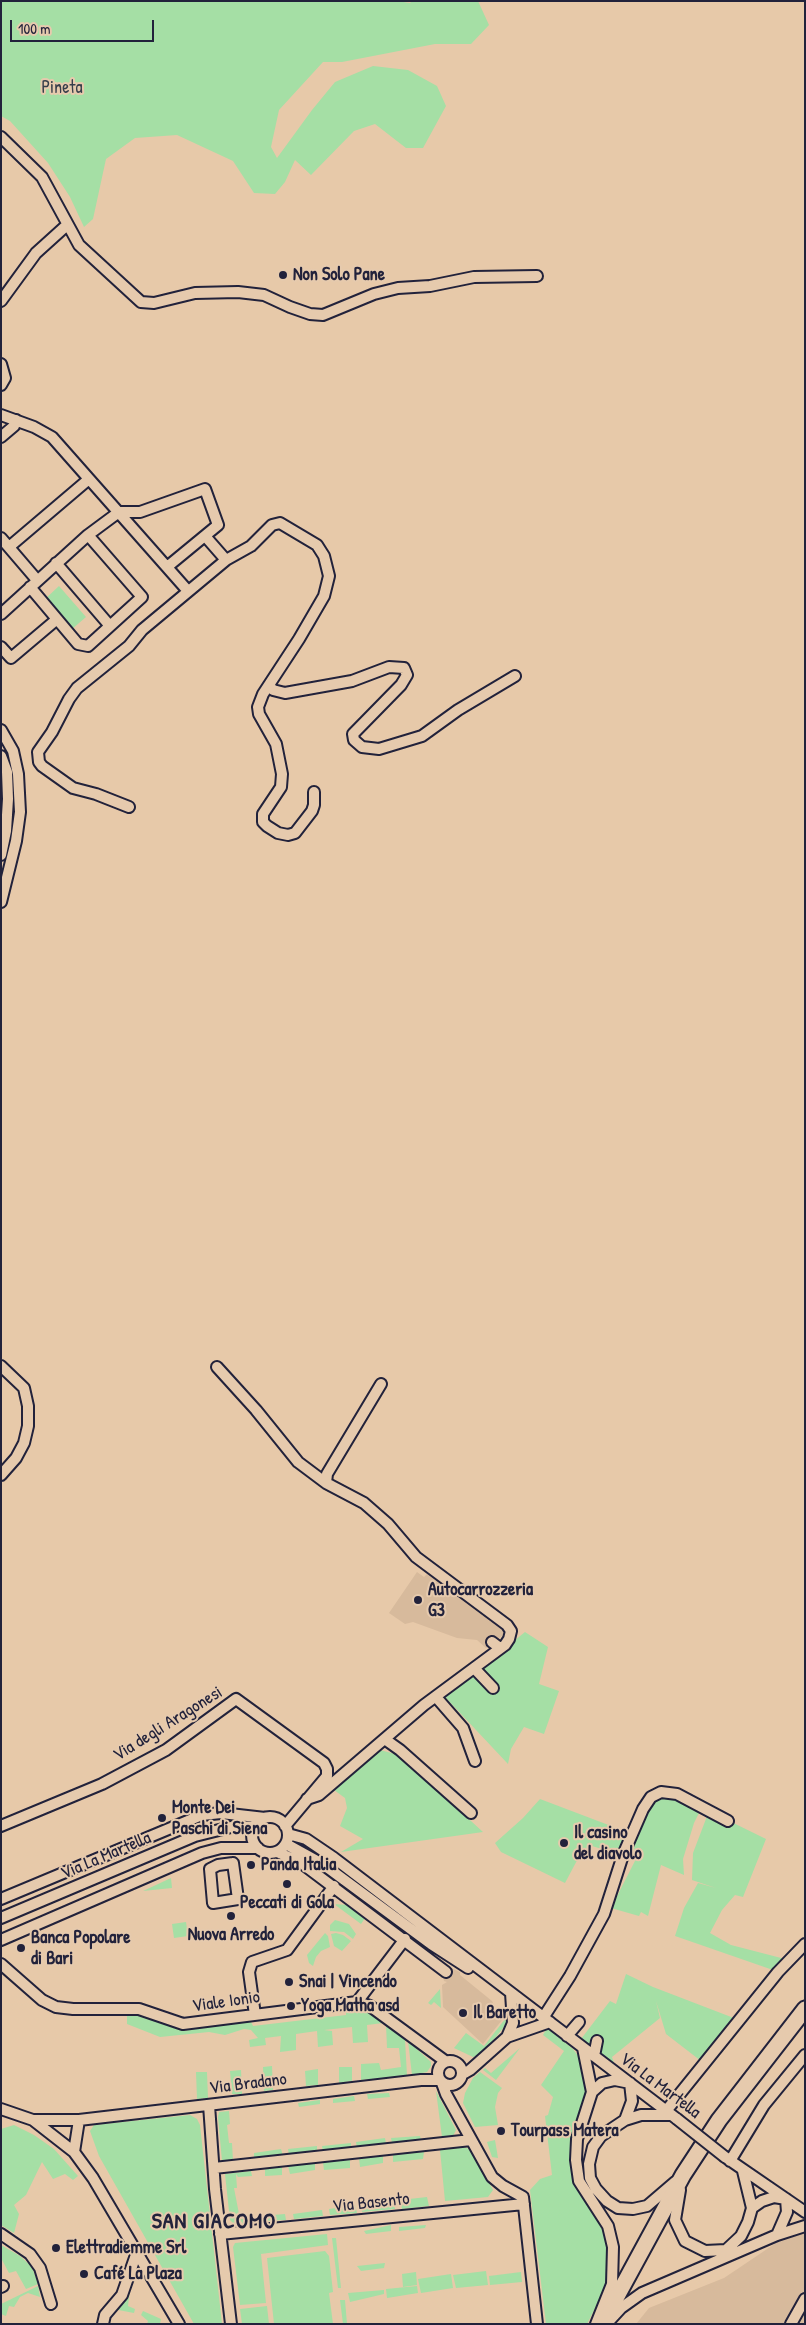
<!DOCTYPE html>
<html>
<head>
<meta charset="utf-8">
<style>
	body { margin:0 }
	#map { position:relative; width:806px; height:2325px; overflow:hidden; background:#e7c9a9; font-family:"Patrick Hand",sans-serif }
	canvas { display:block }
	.frame { position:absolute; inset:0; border:2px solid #22223b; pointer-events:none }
	.scale { position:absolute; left:10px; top:20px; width:144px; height:22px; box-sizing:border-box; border:2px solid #22223b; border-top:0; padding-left:6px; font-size:15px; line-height:18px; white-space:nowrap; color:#22223b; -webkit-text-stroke:4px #e6caad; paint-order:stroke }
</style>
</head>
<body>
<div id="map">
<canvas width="806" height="2325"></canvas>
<div class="frame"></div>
<div class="scale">100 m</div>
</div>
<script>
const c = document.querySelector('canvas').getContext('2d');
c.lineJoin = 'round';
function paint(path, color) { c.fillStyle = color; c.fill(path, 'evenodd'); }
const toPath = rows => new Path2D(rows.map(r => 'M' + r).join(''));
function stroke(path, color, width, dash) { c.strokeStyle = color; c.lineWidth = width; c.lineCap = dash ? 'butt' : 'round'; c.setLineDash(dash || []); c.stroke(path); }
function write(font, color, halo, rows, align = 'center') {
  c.font = font + ' "Patrick Hand",sans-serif'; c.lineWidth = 4; c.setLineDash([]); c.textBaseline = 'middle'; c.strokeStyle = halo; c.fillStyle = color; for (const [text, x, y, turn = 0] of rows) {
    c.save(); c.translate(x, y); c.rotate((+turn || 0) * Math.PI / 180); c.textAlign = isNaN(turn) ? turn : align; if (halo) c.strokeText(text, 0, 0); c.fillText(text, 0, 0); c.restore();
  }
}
paint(toPath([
	[417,1572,424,1577,427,1574,506,1633,486,1648,477,1640,457,1638,413,1622,405,1624,389,1613],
	[453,1969,460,1972,460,1975,492,2001,502,2020,483,2044,443,2007,442,1985,447,1982,444,1981,443,1974],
	[805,2231,805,2324,636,2324,649,2308,724,2278,782,2239]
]), '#d7ba9c');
paint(toPath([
	[1,1,397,1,410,3,412,1,478,1,489,25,471,44,435,44,342,62,323,62,279,110,271,147,277,158,312,110,335,82,373,66,408,70,437,86,446,106,423,148,406,148,375,124,354,131,311,175,295,160,285,182,275,194,254,193,233,161,177,135,135,138,106,159,93,219,84,227,70,197,48,163,10,121,1,116],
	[59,586,86,617,71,630,44,600],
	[525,1632,548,1647,539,1684,559,1691,544,1734,524,1727,511,1749,508,1764,445,1697],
	[380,1750,399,1755,483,1832,341,1852,363,1839,340,1826,347,1808,345,1798,334,1790],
	[661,1792,702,1807,694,1823,683,1859,684,1875,661,1865,648,1916,641,1912,639,1916,611,1908,638,1855,625,1849,647,1802],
	[540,1799,627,1832,618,1854,592,1846,582,1851,565,1883,501,1852,495,1843,523,1818],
	[709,1811,766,1839,743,1897,735,1895,722,1910,710,1933,731,1945,785,1959,773,1970,675,1936,684,1908,698,1883,716,1888,692,1880,693,1853],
	[171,1878,172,1888,143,1891],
	[334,1904,348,1905,365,1918,361,1924],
	[335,1920,349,1924,356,1934,353,1939,344,1932,330,1931,330,1925],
	[186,1922,188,1936,174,1938,172,1924],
	[325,1933,328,1936,330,1947,321,1951,316,1957,313,1966,309,1963,307,1955],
	[336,1933,343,1935,351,1941,342,1951,334,1946,331,1934],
	[626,1974,653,1987,739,2020,701,2061,666,2034,656,2001,660,2018,612,2057,615,2066,581,2039,610,2001,616,2004],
	[440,1989,441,2008,434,2002,431,2005,428,2003],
	[346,2008,370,2013,383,2023,367,2025,368,2042,353,2043,352,2027,324,2030,332,2031,333,2045,318,2047,317,2031,296,2034,296,2050,280,2052,281,2036,265,2038,266,2045,250,2047,249,2040,258,2038,251,2030,244,2029,225,2035,209,2032,160,2037,127,2024,127,2015,141,2016,184,2031,201,2027,251,2022,253,2026,346,2015],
	[505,2019,508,2022,486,2049,479,2055,473,2057,454,2048,466,2033,484,2046],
	[386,2025,405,2039,407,2076,361,2080,361,2064,379,2063,381,2070,401,2067,399,2048,387,2048],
	[547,2028,573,2049,584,2064,587,2080,585,2099,573,2139,570,2156,573,2171,605,2230,608,2244,608,2283,587,2324,546,2324,530,2190,540,2179,552,2175,545,2116,548,2115,553,2097,541,2085,564,2051,543,2035],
	[408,2041,431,2062,431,2066,427,2072,412,2075],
	[520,2048,496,2080,483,2070,485,2068,491,2073],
	[272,2066,273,2090,264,2091,263,2067],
	[339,2067,352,2067,352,2081,339,2083],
	[318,2069,318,2085,306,2086,305,2071],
	[241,2070,242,2094,232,2094,230,2071],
	[196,2072,207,2072,208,2098,197,2099],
	[480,2072,502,2088,498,2093,495,2107,498,2125,475,2127,463,2103,465,2093,473,2078],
	[436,2091,456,2130,453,2136,442,2137],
	[389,2093,390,2097,368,2099,367,2094],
	[354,2096,355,2101,333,2103,333,2099],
	[320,2100,320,2104,299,2107,298,2103],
	[229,2111,230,2124,227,2125,229,2143,232,2143,233,2161,222,2161,218,2117,219,2112],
	[190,2115,197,2119,200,2125,222,2324,194,2324,99,2156,90,2131,94,2125],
	[14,2125,34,2135,54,2149,78,2176,73,2180,65,2174,53,2179,42,2162,26,2195,14,2205,19,2214,14,2233,1,2225,1,2129],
	[420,2136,421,2140,392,2143,391,2138],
	[385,2138,386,2144,357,2148,356,2142],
	[495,2140,498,2158,492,2157,487,2142],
	[351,2143,351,2148,323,2151,322,2146],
	[317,2146,317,2152,289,2155,288,2149],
	[464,2147,472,2150,493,2190,488,2197,445,2201,440,2150],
	[281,2149,283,2156,254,2158,254,2153],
	[424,2152,423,2159,393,2162,393,2155],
	[383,2155,383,2163,360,2167,359,2158],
	[350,2159,350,2168,324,2170,323,2162],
	[315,2163,315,2170,290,2174,288,2166],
	[282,2167,282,2175,265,2176,265,2168],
	[251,2171,252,2176,238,2177,236,2174,237,2188,234,2188,240,2219,253,2218,254,2223,243,2224,241,2221,241,2224,235,2225,230,2220,225,2174],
	[427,2197,429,2206,402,2209,400,2200],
	[394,2201,395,2209,362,2212,361,2205],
	[355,2205,357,2213,330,2215,329,2209],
	[322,2210,323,2216,294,2219,293,2214],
	[285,2214,286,2220,261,2221,260,2216],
	[391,2225,391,2231,366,2234,364,2231],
	[426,2225,425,2228,399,2231,399,2227],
	[327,2234,328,2245,261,2254,266,2303,240,2305,233,2247,235,2243],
	[332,2238,336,2238,341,2288,338,2288],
	[1,2245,20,2256,32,2267,38,2284,26,2289,16,2271,9,2273,1,2258],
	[325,2251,329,2256,333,2292,329,2293,333,2324,274,2324,267,2258],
	[385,2263,384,2268,361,2271,357,2266],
	[486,2271,488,2285,456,2288,453,2275],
	[416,2272,417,2285,403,2287,402,2274],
	[521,2272,522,2282,490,2285,489,2276],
	[451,2274,453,2288,421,2293,418,2279],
	[131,2282,128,2306,135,2309,134,2313,113,2309],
	[38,2286,40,2297,28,2293,20,2297,14,2307,9,2306,6,2316,1,2314,1,2304],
	[417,2286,418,2293,387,2298,386,2289],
	[384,2290,384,2294,350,2302,348,2293],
	[340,2300,345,2300,347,2324,343,2324],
	[267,2306,269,2324,242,2324,240,2309],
	[143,2311,161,2319,160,2324,147,2324,148,2321,141,2315]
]), '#a5dfa5');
const minor = toPath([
	[1,137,42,177,79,245,141,302,154,303,195,293,238,292,264,295,290,307,310,314,323,315,374,294,398,288,430,286,474,277,537,276],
	[1,301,36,253,67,225],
	[1,364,5,378,1,385],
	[1,415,34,427,52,437,188,591],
	[1,437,14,426,16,420],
	[205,536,226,560,251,546,272,525,280,523,317,545,324,556,329,576,324,596,299,639,263,694,258,707,259,714,276,744,282,774,281,787,263,814,263,822,267,826,278,833,288,835,295,833,312,811,314,805,314,792],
	[1,538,37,580],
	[9,547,89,479],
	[56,563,110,626],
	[30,587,78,644,88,646,142,597,88,535],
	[1,614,88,535,119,512,140,512,205,489,218,525,167,567],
	[1,647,11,658,56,620],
	[269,685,273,690,285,693,352,681,389,667,404,668,407,675,401,685,353,734,354,740,362,747,379,749,422,736,458,710,515,676],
	[1,730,13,751,18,774,20,812,16,841,1,902],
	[1,756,7,772,8,799,6,831,1,855],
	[129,807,96,794,73,788,42,766,39,762,38,752,52,732,69,699,77,688,129,646,142,630,226,560],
	[1,1366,24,1388,28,1406,28,1426,24,1443,16,1458,1,1475],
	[217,1367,256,1410,298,1462,326,1483,364,1503,388,1524,416,1557,507,1625,511,1631,509,1639,505,1645,424,1705,319,1795,307,1799],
	[326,1483,327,1474,381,1384],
	[492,1642,500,1648],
	[474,1668,493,1688],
	[436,1697,463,1728,475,1761],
	[386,1740,400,1750,471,1813],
	'252 1835a18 18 0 1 1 36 0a18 18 0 1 1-36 0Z',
	[1,1826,102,1784,166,1750,236,1699,324,1763,327,1769,327,1776,285,1826],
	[288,1834,306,1839,334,1858,677,2119],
	[286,1844,324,1865,431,1944,468,1968],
	[277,1852,300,1862,446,1972],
	[233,1863,238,1899,213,1903,210,1869,218,1865,233,1863],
	[1,1899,202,1815,221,1813,265,1818],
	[1,1918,195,1836,235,1826,254,1827],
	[1,1940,202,1853,221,1848,258,1848],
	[1,1964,42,2000,56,2007,73,2009,139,2009,183,2024,357,2002,370,2006,445,2061],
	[357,2002,405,1939],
	[255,2015,249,1972,252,1962,287,1950,334,1886],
	[543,2018,570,1976,604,1914,623,1855,643,1809,651,1797,661,1792,677,1794,728,1821],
	[567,2036,579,2022],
	[507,2037,513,2023,511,1993],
	[583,2048,592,2092,577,2139,576,2160,579,2181,608,2226,613,2247,612,2284,596,2324],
	[594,2056,597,2041],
	'438 2073a12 12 0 1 1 24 0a12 12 0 1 1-24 0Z',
	[463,2074,470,2070,507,2037,550,2022],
	[442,2083,446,2094,492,2177,503,2186,523,2197,537,2324],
	[592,2092,602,2083,615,2080,630,2083,632,2101,625,2120,601,2136,593,2147,589,2164,590,2178,596,2189,607,2201,618,2208,633,2209,647,2206,675,2182],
	[209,2105,215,2189,231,2324],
	[1,2109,33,2120,74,2152,93,2178,179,2324],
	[666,2111,778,1972,805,1944],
	[33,2120,79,2120,421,2080,440,2080],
	[625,2120,641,2115,671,2115],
	[74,2152,79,2120],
	[725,2157,805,2212],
	[730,2161,764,2105,805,2055],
	[214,2168,471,2140],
	[680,2190,675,2220,685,2241,705,2251,726,2250,741,2236,748,2222,752,2208,743,2171],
	[752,2208,762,2201,774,2197,786,2199,787,2212,777,2235],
	[1,2234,30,2254,40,2268,51,2304],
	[220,2234,524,2204],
	[1,2287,3,2286],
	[609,2321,621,2308,642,2293,777,2235,805,2226],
	[103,2324,105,2315,122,2295,137,2252],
	[791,2324,805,2299]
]);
const highway = toPath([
	[602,2324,683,2175,719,2120,805,2009]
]);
stroke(minor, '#22223b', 14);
stroke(highway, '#22223b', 19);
stroke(minor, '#e6caad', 10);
stroke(highway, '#e6caad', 15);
const minorBridge = toPath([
	[677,2119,725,2157]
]);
stroke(minorBridge, '#22223b', 14, []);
stroke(minorBridge, '#e6caad', 10);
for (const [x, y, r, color] of [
	[283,275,5,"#22223b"],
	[418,1600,5,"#22223b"],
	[162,1818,5,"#22223b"],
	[564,1843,5,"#22223b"],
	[251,1865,5,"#22223b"],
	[287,1884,5,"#22223b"],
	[231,1916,5,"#22223b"],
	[21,1948,5,"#22223b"],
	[289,1982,5,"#22223b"],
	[291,2006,5,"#22223b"],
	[463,2013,5,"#22223b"],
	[501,2131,5,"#22223b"],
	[56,2248,5,"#22223b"],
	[84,2274,5,"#22223b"]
]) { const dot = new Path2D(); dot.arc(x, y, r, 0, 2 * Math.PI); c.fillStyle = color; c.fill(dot); stroke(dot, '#e6caad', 2); }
write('18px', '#363e4b', '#e6caad', [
	["Pineta",62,88]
]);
write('bold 18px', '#22223b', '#e6caad', [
	["Non Solo Pane",293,275],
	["Autocarrozzeria",428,1590],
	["G3",428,1611],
	["Monte Dei",172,1808],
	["Paschi di Siena",172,1829],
	["Il casino",574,1833],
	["del diavolo",574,1854],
	["Panda Italia",261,1865],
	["Peccati di Gola",287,1903,"center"],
	["Nuova Arredo",231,1935,"center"],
	["Banca Popolare",31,1938],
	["di Bari",31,1959],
	["Snai | Vincendo",299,1982],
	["Yoga Matha asd",301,2006],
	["Il Baretto",473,2013],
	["Tourpass Matera",511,2131],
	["Elettradiemme Srl",66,2248],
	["Café La Plaza",94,2274]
], 'left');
write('18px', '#22223b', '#e6caad', [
	["Via degli Aragonesi",168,1724,-32],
	["Via La Martella",106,1856,-23],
	["Viale Ionio",226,2002,-8],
	["Via Bradano",248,2084,-7],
	["Via La Martella",660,2086,37],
	["Via Basento",371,2203,-6]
]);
c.letterSpacing = '1px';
write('bold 22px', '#22223b', '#e6caad', [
	["SAN GIACOMO",214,2222]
]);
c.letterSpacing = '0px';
</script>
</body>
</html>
